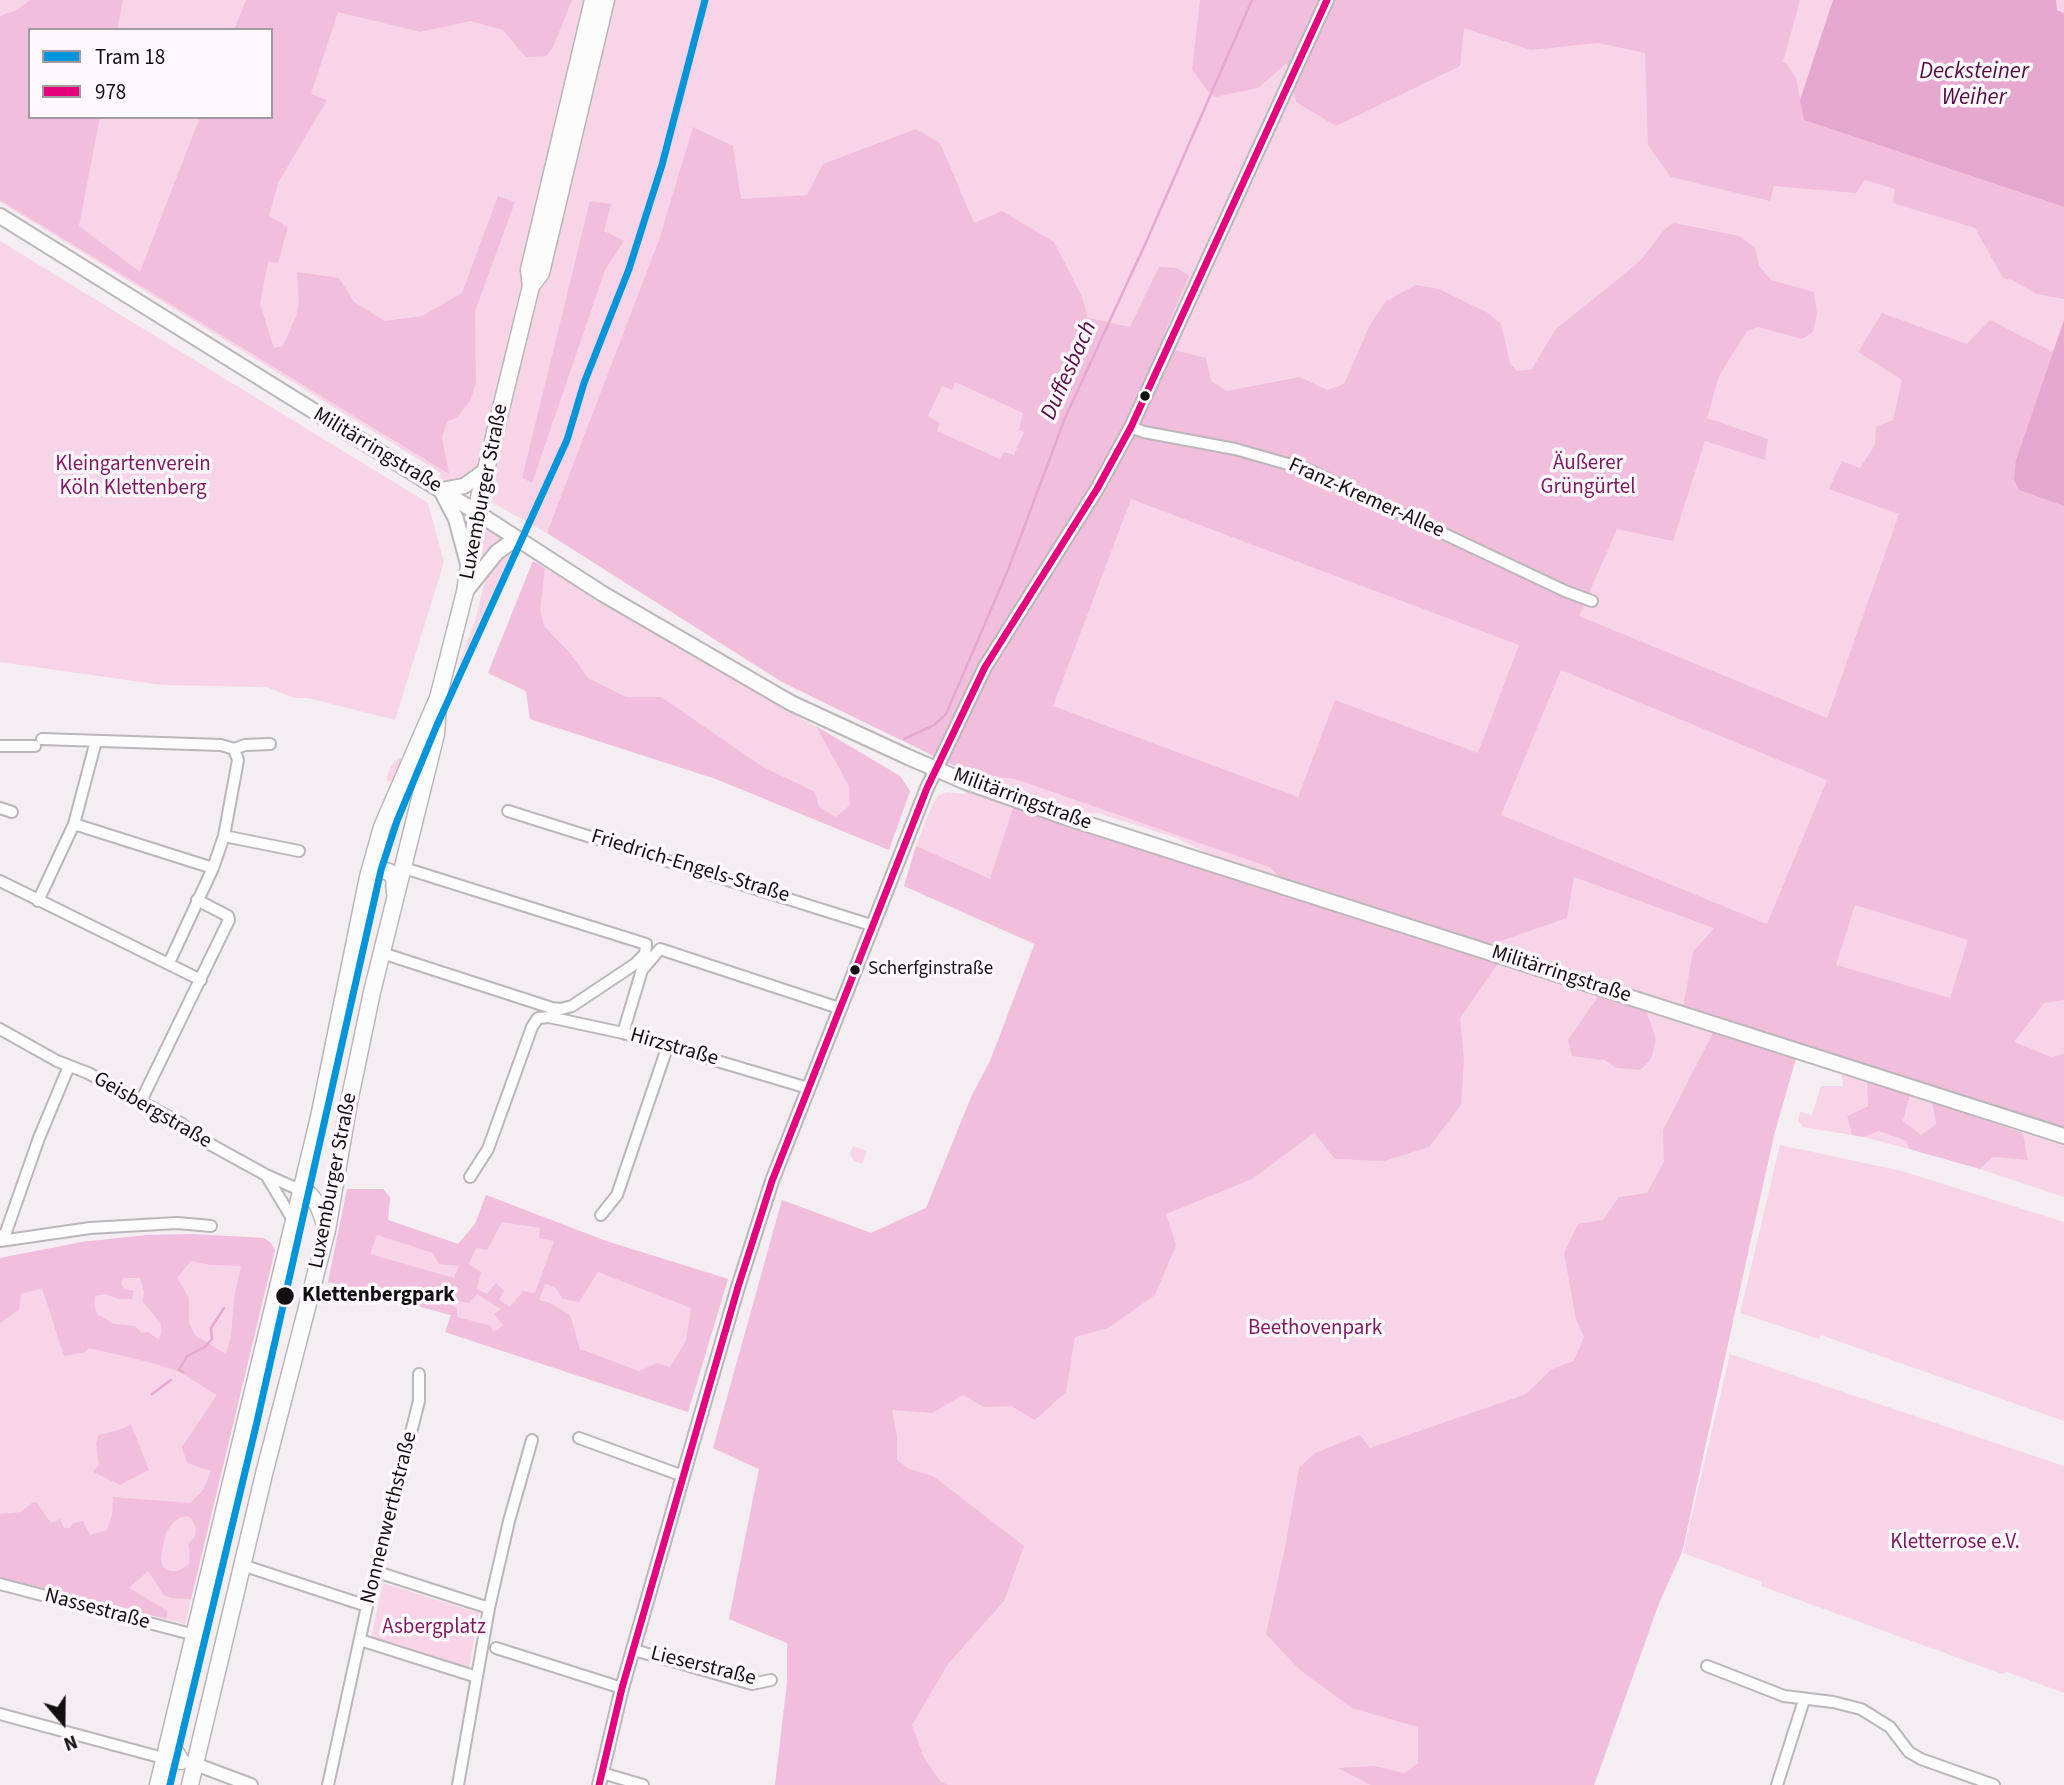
<!DOCTYPE html>
<html>
<head>
<meta charset="utf-8">
<style>
	body { margin:0 }
	#map { position:relative; width:2064px; height:1785px; overflow:hidden; background:#f4edf1; font-family:"Source Sans 3",sans-serif }
	canvas { display:block }
	.legend { position:absolute; left:28px; top:28px; width:245px; height:91px; box-sizing:border-box; background:#fff9fd; border:2px solid #a19b9f; margin:0; padding:9px 12px; list-style:none; font-size:21px; color:#130f11 }
	.legend li { display:flex; align-items:center; gap:14px; height:35px }
	.legend b { width:35px; border:2px solid #a19b9f }
	.north { position:absolute; left:28px; top:1687px; width:70px; height:70px; -webkit-text-stroke:5px #fff9fd; paint-order:stroke; rotate:160deg; font-size:19px; font-weight:700; line-height:28px; text-align:center; color:#130f11 }
	.north::after { content:''; display:block; margin:auto; width:24px; height:32px; background:#130f11; clip-path:polygon(50% 0,100% 100%,50% 72%,0 100%) }
</style>
</head>
<body>
<div id="map">
<canvas width="2064" height="1785"></canvas>
<ul class="legend">
<li><b style="height:9px;background:#0095da"></b>Tram 18</li>
<li><b style="height:9px;background:#e5007d"></b>978</li>
</ul>
<div class="north">N</div>
</div>
<script>
const c = document.querySelector('canvas').getContext('2d');
c.lineJoin = 'round';
function paint(path, color) { c.fillStyle = color; c.fill(path, 'evenodd'); }
const toPath = rows => new Path2D(rows.map(r => 'M' + r).join(''));
function stroke(path, color, width, dash) { c.strokeStyle = color; c.lineWidth = width; c.lineCap = dash ? 'butt' : 'round'; c.setLineDash(dash || []); c.stroke(path); }
function write(font, color, halo, rows, align = 'center') {
  c.font = font + ' "Source Sans 3",sans-serif'; c.lineWidth = 7; c.setLineDash([]); c.textBaseline = 'middle'; c.strokeStyle = halo; c.fillStyle = color; for (const [text, x, y, turn = 0] of rows) {
    c.save(); c.translate(x, y); c.rotate((+turn || 0) * Math.PI / 180); c.textAlign = isNaN(turn) ? turn : align; if (halo) c.strokeText(text, 0, 0); c.fillText(text, 0, 0); c.restore();
  }
}
paint(toPath([
	[0,0,2064,0,2064,1130,1214,857,1177,838,1101,814,1071,811,971,774,782,682,547,533,455,482,438,478,441,473,0,202],
	[30,30,271,30,271,117,30,117],
	[0,241,428,503,444,562,395,720,308,698,295,698,266,687,162,685,0,662],
	[486,528,502,539,481,569,484,529],
	[511,552,461,662,460,661,475,621,486,578,493,566,502,557],
	[533,561,900,776,910,791,889,850,716,779,530,719,526,691,488,673],
	[398,758,406,759,395,781,386,781,390,767],
	[968,791,1013,808,1600,994,1796,1058,1774,1135,1682,1552,1659,1603,1594,1785,775,1785,787,1683,787,1643,729,1619,759,1469,713,1448,782,1200,871,1233,926,1208,972,1095,990,1061,1034,944,904,886,916,846,933,803,938,796,946,792,964,794],
	[1841,1073,1867,1082,1868,1106,1847,1116,1852,1135,1803,1127,1798,1121,1800,1112,1812,1115,1821,1086,1843,1086],
	[1910,1095,1932,1102,1936,1124,1921,1136,1903,1121],
	[1879,1131,1906,1141,1909,1149,1864,1137],
	[2023,1133,2064,1145,2064,1197,1980,1169,1993,1157,2028,1159],
	[1780,1145,1902,1171,2064,1222,2064,1421,1821,1335,1819,1339,1740,1313],
	[853,1146,867,1151,862,1164,854,1161,850,1154],
	[347,1189,383,1189,390,1197,388,1220,458,1244,475,1224,486,1195,606,1241,728,1279,688,1412,445,1332,451,1315,328,1282],
	[191,1234,264,1238,271,1243,275,1250,185,1624,0,1577,0,1258,82,1242,147,1235],
	[1730,1354,2064,1466,2064,1693,2007,1672,2002,1674,1761,1586,1762,1582,1760,1581,1683,1553],
	[383,1583,479,1613,469,1668,371,1637]
]), '#f8d4e9');
paint(toPath([
	[30,0,123,0,117,30,30,30,30,117,100,117,79,226,140,272,200,117,271,117,271,30,234,30,246,0,572,0,553,47,546,56,526,57,503,30,471,21,420,32,338,12,311,94,327,100,278,183,269,216,288,227,278,263,268,262,260,304,274,348,283,346,296,316,299,302,297,272,339,278,354,302,385,321,422,316,462,293,498,196,515,202,475,311,476,383,470,401,457,417,447,422,442,437,449,474,0,200,0,16,17,10],
	[1200,0,1800,0,1783,62,1787,64,1796,78,1804,120,2064,207,2064,299,2037,294,2012,280,2003,278,1975,228,1893,203,1895,189,1865,180,1856,193,1774,186,1770,201,1671,177,1648,145,1645,53,1598,43,1531,50,1464,28,1460,66,1336,126,1296,102,1287,63,1258,88,1215,97,1208,91,1192,70],
	[693,127,733,146,741,199,807,195,823,164,916,129,940,143,974,223,1002,211,1054,242,1082,297,1088,318,1130,327,1159,267,1177,268,1189,276,1165,332,1167,348,1206,358,1211,381,1227,391,1300,377,1327,390,1344,384,1370,325,1386,301,1416,285,1439,289,1488,313,1501,324,1510,363,1517,371,1532,369,1555,330,1639,262,1665,229,1674,223,1739,236,1755,248,1759,266,1771,280,1814,292,1817,314,1813,332,1802,339,1758,327,1747,331,1719,376,1707,418,1768,439,1765,460,1705,441,1673,541,1617,529,1579,616,1827,718,1899,514,1829,489,1842,461,1860,468,1875,445,1876,427,1893,420,1902,380,1858,352,1882,313,1967,344,1990,320,2053,352,2016,460,2019,490,2064,506,2064,1000,2044,1003,2014,1042,2051,1057,2064,1054,2064,1130,1683,1008,1693,952,1714,928,1574,877,1567,918,1489,945,1281,878,1269,867,1015,779,971,774,782,682,547,533,659,240],
	[955,382,1023,413,1019,430,1024,432,1014,455,1004,452,1000,459,937,431,940,423,928,416,942,386,952,390],
	[1131,499,1519,645,1478,753,1335,700,1298,797,1053,706],
	[1561,670,1827,780,1767,924,1501,815],
	[1855,905,1968,940,1950,998,1836,965],
	[590,201,611,204,604,231,624,241,605,270,532,483,522,478],
	[533,561,545,568,540,610,544,626,569,652,588,678,626,697,661,697,763,767,815,792,819,807,836,817,850,805,849,786,816,726,900,776,910,791,889,850,716,779,530,719,526,691,488,673],
	[1013,808,1499,962,1460,1018,1464,1060,1461,1105,1429,1147,1384,1161,1335,1159,1314,1133,1252,1179,1166,1214,1176,1245,1155,1295,1108,1328,1075,1337,1066,1392,1035,1420,1011,1406,984,1407,963,1395,932,1413,892,1410,897,1437,897,1460,909,1469,933,1476,1024,1546,1004,1601,948,1664,912,1725,924,1758,940,1781,948,1785,775,1785,787,1683,787,1643,729,1619,759,1469,713,1448,782,1200,871,1233,926,1208,972,1095,990,1061,1035,944,904,886,916,846,990,879],
	[1600,994,1646,1010,1656,1039,1651,1059,1640,1070,1616,1068,1605,1060,1572,1056,1568,1040],
	[1714,1031,1796,1058,1774,1135,1682,1552,1659,1603,1594,1785,1371,1785,1338,1768,1374,1766,1405,1773,1418,1763,1418,1727,1352,1708,1300,1670,1266,1634,1285,1548,1299,1468,1315,1453,1360,1435,1370,1448,1512,1399,1526,1394,1552,1369,1574,1361,1584,1337,1576,1319,1564,1253,1578,1224,1603,1220,1619,1197,1647,1193,1664,1162,1663,1130],
	[1867,1082,1910,1095,1903,1121,1921,1135,1936,1124,1932,1102,2023,1133,2028,1160,1993,1157,1980,1169,1909,1149,1906,1141,1879,1131,1864,1137,1852,1135,1847,1116,1868,1106],
	[347,1189,383,1189,390,1197,388,1220,458,1244,475,1224,486,1195,606,1241,728,1279,688,1412,445,1332,451,1315,328,1282],
	[502,1222,540,1228,539,1238,554,1241,535,1293,523,1291,510,1307,499,1300,504,1291,496,1283,487,1294,477,1289,481,1272,469,1264,476,1248,487,1250],
	[377,1235,433,1253,439,1264,459,1266,454,1278,370,1254],
	[598,1272,691,1308,686,1341,670,1367,657,1363,639,1371,580,1349,570,1315,550,1303,539,1300,545,1284,555,1287,563,1299,579,1302],
	[477,1294,501,1309,494,1314,503,1325,494,1332,489,1325,457,1317,457,1308,451,1305,453,1300,469,1303],
	[191,1234,264,1238,271,1243,275,1250,191,1599,171,1598,164,1595,148,1571,129,1588,168,1611,166,1619,0,1577,0,1514,21,1512,33,1502,37,1503,51,1523,60,1519,64,1528,70,1528,73,1523,83,1521,90,1535,107,1530,112,1515,113,1497,190,1503,203,1490,211,1471,187,1463,182,1447,217,1395,178,1371,149,1362,89,1348,85,1352,64,1356,42,1288,21,1294,19,1310,0,1323,0,1258,82,1242,147,1235],
	[191,1261,210,1265,241,1266,234,1299,231,1336,226,1354,195,1335,189,1323,189,1298,177,1278],
	[124,1278,140,1278,144,1292,143,1302,160,1322,162,1330,159,1340,148,1332,142,1333,135,1326,114,1324,97,1314,94,1305,95,1296,105,1294,119,1299,132,1299,134,1291,124,1289,121,1283],
	[187,1516,191,1518,196,1528,195,1536,188,1545,190,1551,189,1564,178,1571,170,1571,163,1567,161,1559,163,1545,167,1531,173,1523,179,1518],
	[131,1424,149,1470,120,1485,93,1472,99,1465,96,1443,99,1435,122,1429]
]), '#f1bede');
paint(toPath([
	[1833,0,2056,0,2057,10,2064,13,2064,207,1804,120,1800,100],
	[2064,320,2064,506,2019,490,2014,479,2016,460]
]), '#e6a8cf');
stroke(toPath([
	[904,739,934,725,946,714,1008,570,1065,418,1147,240,1252,0],
	[183,1372,179,1370,187,1356,205,1347,212,1339,211,1328,224,1308],
	[152,1394,171,1380]
]), '#e6a8cf', 2.5);
const minor = toPath([
	[1131,427,1144,432,1235,449,1309,470,1565,591,1592,601],
	[42,739,221,745,234,749],
	[0,746,35,746],
	[234,749,245,745,270,744],
	[0,808,12,812],
	[508,811,871,925],
	[74,824,213,868],
	[224,836,299,851],
	[0,881,201,980],
	[38,901,74,824,96,741],
	[382,953,552,1008,561,1009,572,1006,635,964,645,954,646,944,404,868],
	[169,963,213,868,224,836,238,760,234,749],
	[0,1029,57,1061,88,1073,182,1124,197,1137,266,1175,300,1190],
	[623,1033,642,970,660,949,839,1008],
	[141,1101,229,920,228,916,197,900],
	[266,1175,293,1220],
	[470,1177,488,1149,532,1027,538,1018,549,1017,623,1033,808,1088],
	[601,1215,617,1195,668,1045],
	[0,1238,6,1232,39,1138,69,1066],
	[0,1241,90,1228,177,1223,211,1226],
	[579,1438,683,1476],
	[242,1565,367,1606],
	[377,1572,489,1608],
	[0,1584,195,1635],
	[360,1640,477,1677],
	[496,1648,622,1688],
	[634,1650,752,1684,771,1680],
	[1707,1666,1784,1696,1833,1702,1861,1709,1890,1727,1909,1752,1921,1759,1994,1785],
	[0,1714,163,1758],
	[602,1773,643,1785],
	[328,1785,367,1606,419,1401,419,1374],
	[458,1785,489,1608,509,1521,532,1440],
	[1777,1785,1804,1700]
]);
const tertiary = toPath([
	[195,1764,251,1785],
	[599,1785,622,1688,683,1476,738,1287,772,1181,927,788,985,667,1097,489,1131,427,1327,0]
]);
const secondary = toPath([
	[0,216,476,512,603,594,791,703,908,757,966,782,1065,817,2064,1136],
	[442,490,464,486,485,471],
	[442,492,456,519,468,564],
	[465,592,497,552,517,538]
]);
const primary = toPath([
	[531,286,541,273,606,0],
	[368,877,381,870,389,872,394,877,395,893],
	[300,1190,309,1194,318,1205,327,1229],
	[172,1735,173,1748,181,1761],
	[158,1785,319,1117,368,877,382,827,438,698,465,592,479,498,531,286,529,270,593,0],
	[190,1785,264,1474,327,1230,349,1102,372,992,436,734,438,704]
]);
stroke(minor, '#bbb6b9', 14);
stroke(tertiary, '#bbb6b9', 16);
stroke(secondary, '#bbb6b9', 18);
stroke(primary, '#bbb6b9', 19);
stroke(minor, '#fdfcfd', 10);
stroke(tertiary, '#fdfcfd', 12);
stroke(secondary, '#fdfcfd', 14);
stroke(primary, '#fdfcfd', 16);
stroke(toPath([
	[599,1785,622,1688,738,1287,772,1181,927,788,985,667,1097,489,1131,427,1327,0]
]), '#e5007d', 7);
stroke(toPath([
	[170,1785,256,1426,381,870,397,821,437,725,567,440,584,383,629,269,662,165,705,0]
]), '#0095da', 7);
for (const [x, y, r, color] of [
	[1145,396,6,"#130f11"],
	[855,970,6,"#130f11"],
	[285,1296,10,"#130f11"]
]) { const dot = new Path2D(); dot.arc(x, y, r, 0, 2 * Math.PI); c.fillStyle = color; c.fill(dot); stroke(dot, '#fff9fd', 2.5); }
write('19px', '#130f11', '#fff9fd', [
	["Scherfginstraße",868,970]
], 'left');
write('21px', '#130f11', '#fff9fd', [
	["Militärringstraße",377,451,31],
	["Luxemburger Straße",485,492,-79],
	["Franz-Kremer-Allee",1366,499,24],
	["Militärringstraße",1022,800,20],
	["Friedrich-Engels-Straße",690,867,17],
	["Militärringstraße",1561,975,18],
	["Hirzstraße",674,1048,16],
	["Geisbergstraße",152,1111,30],
	["Luxemburger Straße",334,1181,-79],
	["Nonnenwerthstraße",390,1518,-76],
	["Nassestraße",97,1610,15],
	["Lieserstraße",703,1667,14]
]);
write('21px', '#7d1861', '#fff9fd', [
	["Äußerer",1588,464],
	["Grüngürtel",1588,488],
	["Kleingartenverein",133,465],
	["Köln Klettenberg",133,489],
	["Beethovenpark",1315,1329],
	["Kletterrose e.V.",1955,1543],
	["Asbergplatz",434,1628]
]);
write('bold 21px', '#130f11', '#fff9fd', [
	["Klettenbergpark",302,1296]
], 'left');
write('italic 23px', '#570a43', '#fff9fd', [
	["Decksteiner",1974,73],
	["Weiher",1974,99],
	["Duffesbach",1070,371,-66]
]);
</script>
</body>
</html>
